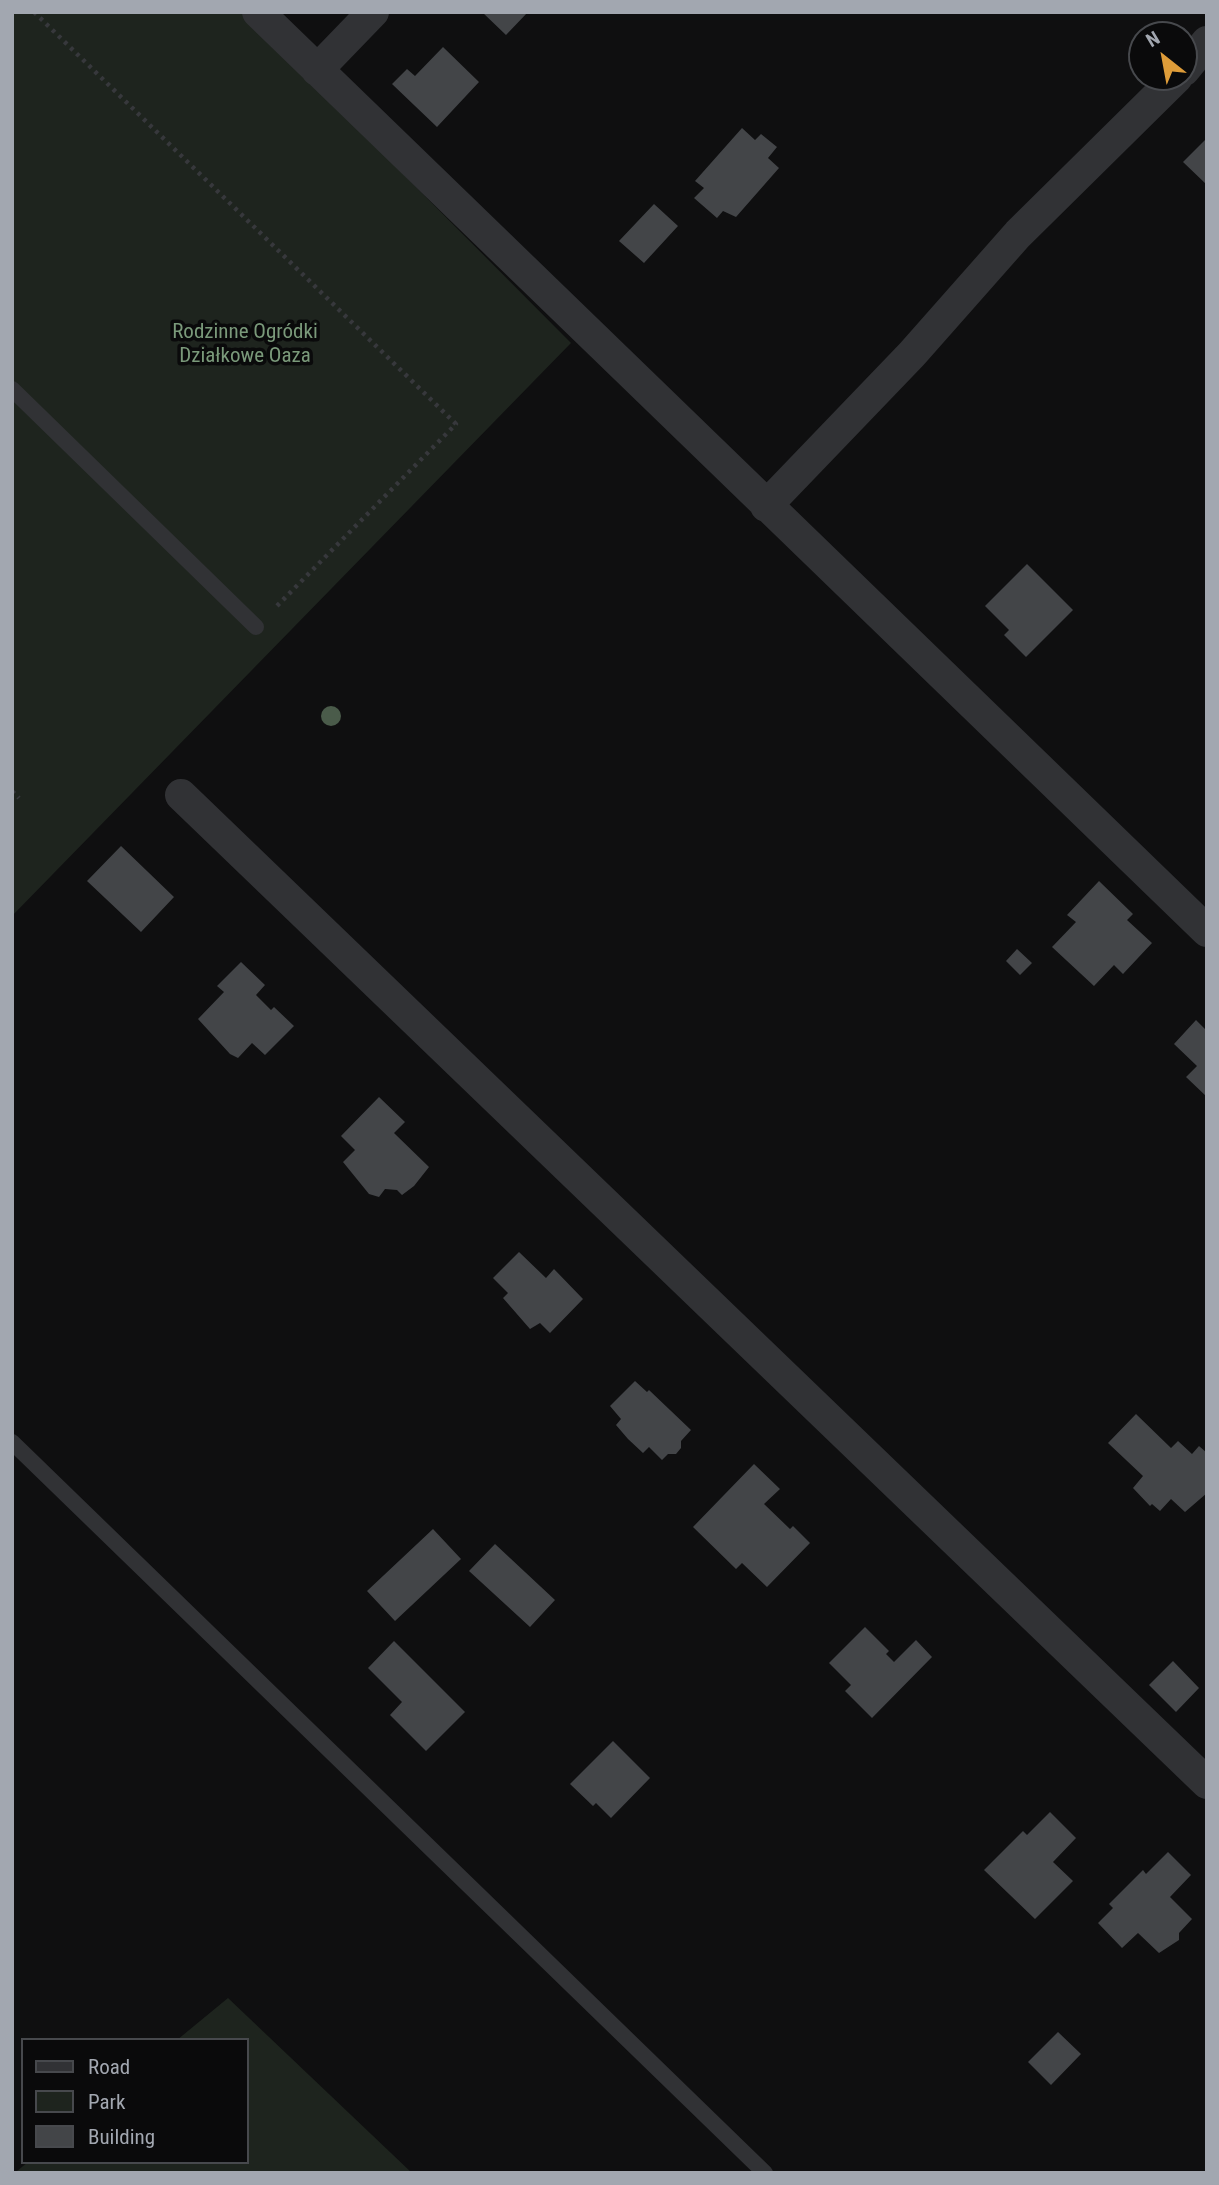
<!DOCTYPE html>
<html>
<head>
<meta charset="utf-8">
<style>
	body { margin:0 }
	#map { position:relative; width:1219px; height:2185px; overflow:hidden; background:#0f0f10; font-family:"Roboto Condensed",sans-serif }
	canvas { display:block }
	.frame { position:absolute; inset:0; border:14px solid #a2a7b0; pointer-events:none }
	.legend { position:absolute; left:21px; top:2038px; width:228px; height:126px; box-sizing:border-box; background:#0a0a0b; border:2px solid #47494d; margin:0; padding:9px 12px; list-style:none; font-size:21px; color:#a2a7b0 }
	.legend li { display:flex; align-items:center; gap:14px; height:35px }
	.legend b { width:35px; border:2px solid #47494d }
	.north { position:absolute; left:1128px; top:21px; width:70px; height:70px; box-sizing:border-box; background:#0a0a0b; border:2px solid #47494d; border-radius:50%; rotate:329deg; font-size:19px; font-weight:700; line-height:28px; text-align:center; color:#a2a7b0 }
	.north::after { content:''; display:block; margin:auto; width:24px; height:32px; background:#de9c39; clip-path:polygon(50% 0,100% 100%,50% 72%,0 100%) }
</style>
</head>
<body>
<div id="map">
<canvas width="1219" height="2185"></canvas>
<div class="frame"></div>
<ul class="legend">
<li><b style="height:9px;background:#313235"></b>Road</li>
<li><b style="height:19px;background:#1e241e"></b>Park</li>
<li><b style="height:19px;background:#434548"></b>Building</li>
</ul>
<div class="north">N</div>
</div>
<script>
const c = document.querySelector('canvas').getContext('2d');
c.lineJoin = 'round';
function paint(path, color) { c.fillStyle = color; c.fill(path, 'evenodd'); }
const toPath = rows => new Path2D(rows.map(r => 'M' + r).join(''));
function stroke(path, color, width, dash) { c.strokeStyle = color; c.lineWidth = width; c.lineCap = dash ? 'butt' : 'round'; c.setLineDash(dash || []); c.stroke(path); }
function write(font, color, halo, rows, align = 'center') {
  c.font = font + ' "Roboto Condensed",sans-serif'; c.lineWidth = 7; c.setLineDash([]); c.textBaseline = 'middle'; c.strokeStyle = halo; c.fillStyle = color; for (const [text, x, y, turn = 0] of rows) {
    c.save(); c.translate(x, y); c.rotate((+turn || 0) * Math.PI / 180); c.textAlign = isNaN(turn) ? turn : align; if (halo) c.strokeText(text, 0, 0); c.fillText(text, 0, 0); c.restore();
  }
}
paint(toPath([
	[12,12,242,12,571,343,12,916],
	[228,1998,412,2173,17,2171,28,2162,247,2162,247,2040,177,2040]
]), '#1e241e');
paint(toPath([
	[482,12,528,12,506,35],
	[443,47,479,82,437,127,392,84,407,69,415,76],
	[742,128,755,140,761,134,777,147,768,158,779,168,736,217,723,211,717,218,694,198,704,188,695,181],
	[1207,138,1207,185,1183,162],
	[654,204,678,226,644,263,619,241],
	[1027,564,1073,610,1026,657,1004,635,1009,630,985,606],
	[121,846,174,897,141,932,87,881],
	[1099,881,1133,914,1127,920,1152,943,1123,974,1114,965,1094,986,1052,947,1076,922,1067,915],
	[1017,949,1032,963,1020,975,1006,961],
	[241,962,265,985,256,995,271,1010,274,1007,294,1026,265,1055,252,1043,238,1058,230,1054,198,1019,224,992,217,986],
	[1196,1020,1207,1031,1207,1097,1186,1077,1197,1066,1174,1044],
	[379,1097,405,1122,394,1133,429,1167,414,1186,402,1195,397,1190,385,1189,379,1197,369,1194,343,1162,355,1150,341,1136],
	[519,1252,546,1278,554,1269,583,1299,550,1333,540,1323,530,1329,503,1298,508,1293,493,1278],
	[635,1381,647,1392,649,1390,691,1430,681,1441,681,1448,676,1454,668,1454,662,1460,649,1447,643,1453,628,1439,616,1425,621,1419,610,1406],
	[1136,1414,1171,1448,1178,1441,1192,1454,1199,1446,1207,1453,1207,1493,1185,1512,1171,1499,1160,1511,1152,1504,1150,1506,1133,1488,1143,1476,1108,1443],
	[754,1464,780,1489,764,1504,790,1529,793,1526,810,1543,767,1587,742,1563,736,1569,693,1527],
	[433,1529,461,1559,395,1621,367,1591],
	[495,1544,555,1600,530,1627,469,1571],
	[865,1627,889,1651,886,1654,894,1662,916,1640,932,1657,872,1718,845,1691,851,1685,829,1663],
	[394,1641,465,1712,426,1751,390,1715,402,1702,368,1668],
	[1173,1661,1199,1688,1176,1712,1149,1685],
	[613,1741,650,1778,611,1818,596,1803,593,1806,570,1784],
	[1050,1812,1076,1838,1053,1862,1073,1881,1035,1919,984,1870,1023,1831,1027,1835],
	[1168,1852,1191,1875,1170,1897,1192,1919,1179,1933,1179,1940,1159,1953,1138,1933,1122,1948,1098,1923,1113,1908,1109,1904,1143,1870,1146,1874],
	[1058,2032,1081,2054,1051,2085,1028,2062]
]), '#434548');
stroke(toPath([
	[34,12,456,424,274,609],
	[12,791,19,798]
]), '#37383c', 4.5, [3.5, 5]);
stroke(toPath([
	[12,389,256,627],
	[12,1442,765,2173]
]), '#313235', 16);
stroke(toPath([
	[258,12,1207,931],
	[317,70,373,12],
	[1184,70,1207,42],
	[766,506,912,354,1018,234,1177,77],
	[181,795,1207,1783]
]), '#313235', 32);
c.fillStyle = '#4a5b4a';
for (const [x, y] of [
	[331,716]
]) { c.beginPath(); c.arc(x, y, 10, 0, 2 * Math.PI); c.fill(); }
write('21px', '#7a997a', '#0a0a0b', [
	["Rodzinne Ogródki",245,333],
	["Działkowe Oaza",245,357]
]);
</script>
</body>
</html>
